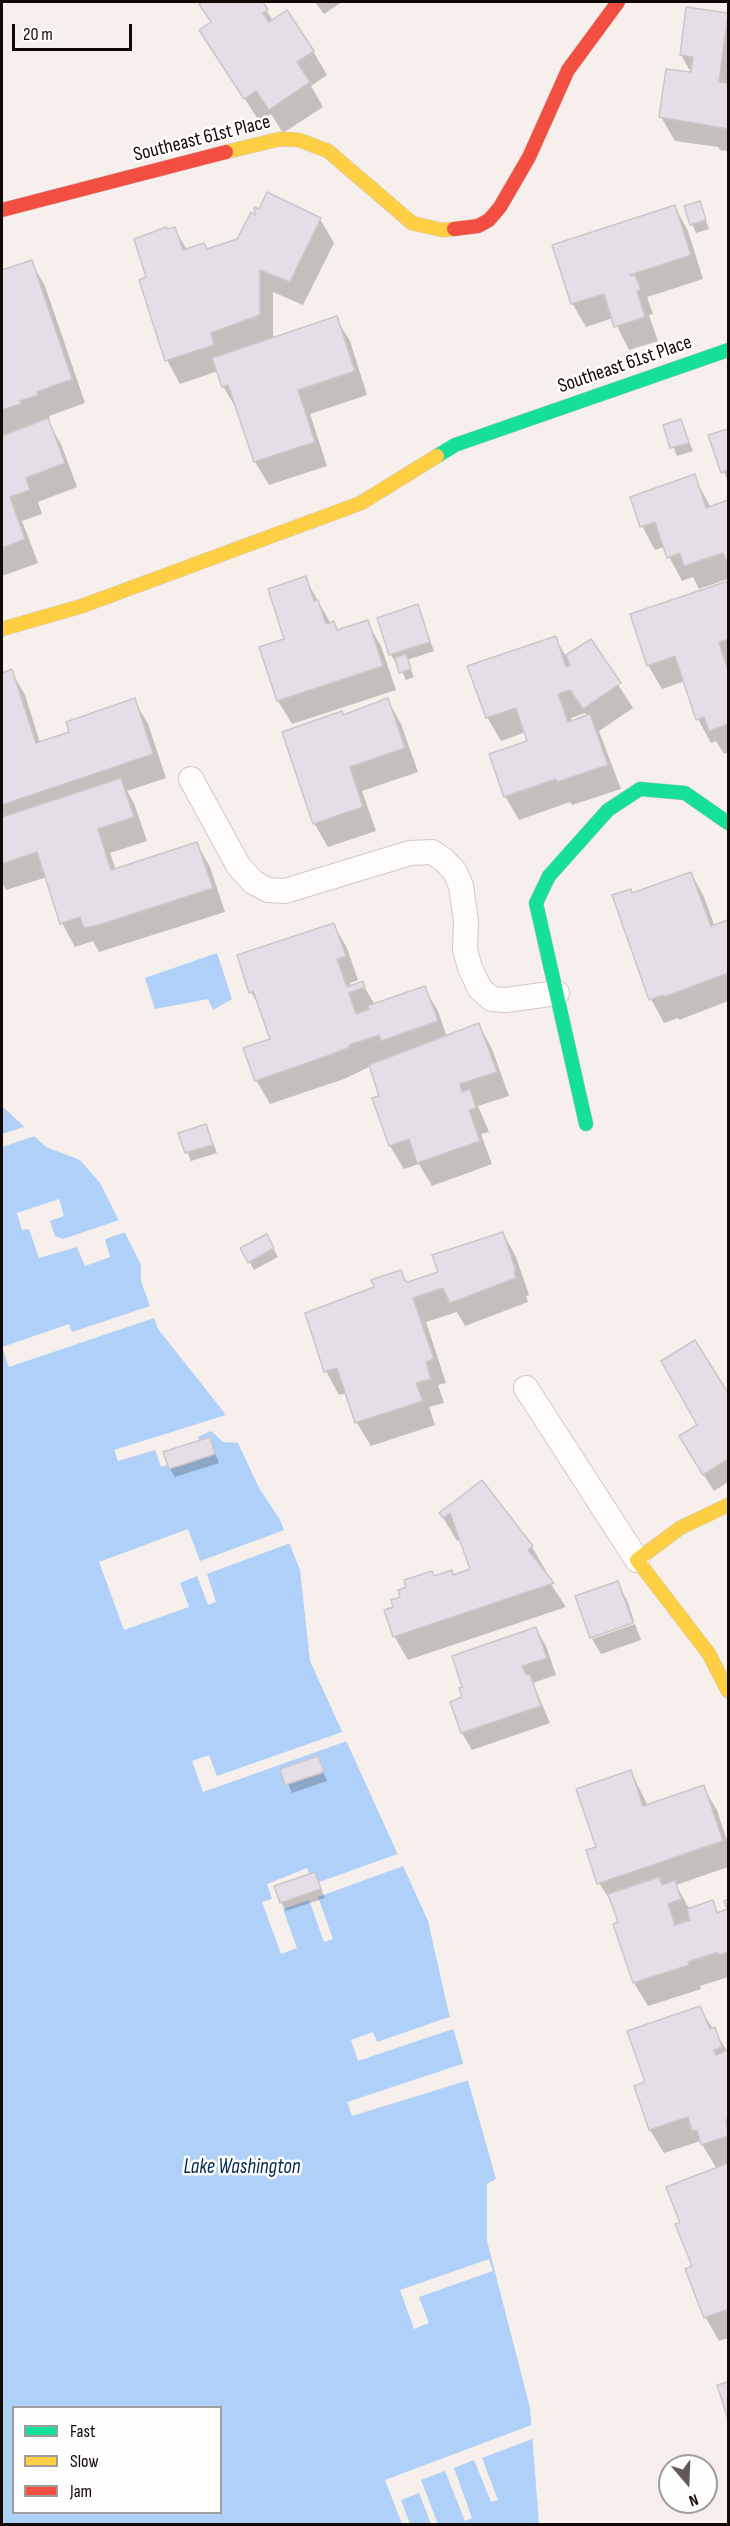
<!DOCTYPE html>
<html>
<head>
<meta charset="utf-8">
<style>
	body { margin:0 }
	#map { position:relative; width:730px; height:2526px; overflow:hidden; background:#f6efeb; font-family:"Sofia Sans Condensed",sans-serif }
	canvas { display:block }
	.frame { position:absolute; inset:0; border:3px solid #130905; pointer-events:none }
	.legend { position:absolute; left:12px; top:2406px; width:210px; height:108px; box-sizing:border-box; background:#fefefe; border:2px solid #a09c9a; margin:0; padding:8px 10px; list-style:none; font-size:18px; color:#130905 }
	.legend li { display:flex; align-items:center; gap:12px; height:30px }
	.legend b { width:30px; border:2px solid #a09c9a }
	.north { position:absolute; left:658px; top:2454px; width:60px; height:60px; box-sizing:border-box; background:#fefefe; border:2px solid #a09c9a; border-radius:50%; rotate:161deg; font-size:16px; font-weight:700; line-height:24px; text-align:center; color:#130905 }
	.north::after { content:''; display:block; margin:auto; width:21px; height:27px; background:#625a56; clip-path:polygon(50% 0,100% 100%,50% 72%,0 100%) }
	.scale { position:absolute; left:12px; top:24px; width:120px; height:27px; box-sizing:border-box; border:3px solid #130905; border-top:0; padding-left:8px; font-size:18px; line-height:21px; white-space:nowrap; color:#130905; -webkit-text-stroke:4px #fefefe; paint-order:stroke }
</style>
</head>
<body>
<div id="map">
<canvas width="730" height="2526"></canvas>
<div class="frame"></div>
<ul class="legend">
<li><b style="height:8px;background:#16e098"></b>Fast</li>
<li><b style="height:8px;background:#ffcf43"></b>Slow</li>
<li><b style="height:8px;background:#f24e42"></b>Jam</li>
</ul>
<div class="north">N</div>
<div class="scale">20 m</div>
</div>
<script>
const c = document.querySelector('canvas').getContext('2d');
c.lineJoin = 'round';
function paint(path, color) { c.fillStyle = color; c.fill(path, 'evenodd'); }
const toPath = rows => new Path2D(rows.map(r => 'M' + r).join(''));
function stroke(path, color, width, dash) { c.strokeStyle = color; c.lineWidth = width; c.lineCap = dash ? 'butt' : 'round'; c.setLineDash(dash || []); c.stroke(path); }
function write(font, color, halo, rows, align = 'center') {
  c.font = font + ' "Sofia Sans Condensed",sans-serif'; c.lineWidth = 5; c.setLineDash([]); c.textBaseline = 'middle'; c.strokeStyle = halo; c.fillStyle = color; for (const [text, x, y, turn = 0] of rows) {
    c.save(); c.translate(x, y); c.rotate((+turn || 0) * Math.PI / 180); c.textAlign = isNaN(turn) ? turn : align; if (halo) c.strokeText(text, 0, 0); c.fillText(text, 0, 0); c.restore();
  }
}
paint(toPath([
	[217,953,232,999,213,1010,208,999,155,1009,145,978],
	[2,1106,46,1147,80,1160,100,1183,141,1265,141,1281,158,1329,223,1411,259,1488,280,1520,300,1570,310,1661,428,1921,448,2010,496,2179,487,2184,487,2241,530,2408,539,2524,2,2524],
	[14,2408,220,2408,220,2512,14,2512]
]), '#afd0f8');
paint(toPath([
	[27,1126,38,1135,2,1147,2,1134],
	[59,1199,64,1216,50,1221,55,1236,63,1239,119,1220,126,1232,105,1239,110,1257,85,1266,77,1247,39,1258,29,1229,22,1230,17,1213],
	[153,1305,157,1317,9,1367,2,1347,69,1324,72,1332],
	[226,1415,239,1443,223,1442,211,1431,198,1437,204,1453,161,1467,155,1450,118,1461,114,1450],
	[188,1529,200,1561,287,1529,293,1542,207,1574,216,1602,208,1605,197,1576,180,1583,189,1607,124,1630,99,1562],
	[345,1731,350,1740,203,1792,192,1761,209,1755,217,1776],
	[400,1853,406,1865,318,1897,333,1939,324,1942,309,1900,283,1909,297,1948,281,1954,262,1902,272,1899,267,1884,307,1868,314,1884],
	[452,2016,456,2028,358,2061,351,2040,373,2032,377,2042],
	[465,2063,469,2080,352,2116,347,2102],
	[489,2259,493,2271,419,2297,429,2323,414,2329,400,2290],
	[534,2424,535,2438,482,2458,498,2500,491,2502,474,2460,454,2468,472,2518,465,2521,445,2471,421,2480,438,2524,431,2524,419,2493,401,2500,410,2524,402,2524,385,2480]
]), '#f6efeb');
paint(toPath([
	[205,2,261,2,273,21,313,51,327,75,311,86,323,107,283,133,271,114,259,121,201,30,212,23,201,4],
	[315,2,342,2,324,14],
	[687,9,728,14,728,151,720,150,718,147,675,141,661,117,692,74,681,55],
	[699,203,709,229,696,233,692,224],
	[675,207,688,231,703,279,647,297,653,314,649,315,658,341,629,350,613,318,586,327,572,303],
	[257,218,320,219,334,243,303,305,273,292,273,339,336,318,350,341,367,395,310,414,327,466,269,485,255,462,237,410,223,386,218,371,180,384,167,360,148,278,167,230,174,228,187,250,207,250,238,241],
	[31,262,45,286,85,403,49,416,50,419,47,420,61,444,77,487,38,502,42,514,22,521,38,563,2,576,2,438,5,436,5,434,2,435,2,272],
	[681,421,693,451,677,456,665,426],
	[728,430,728,482,710,436],
	[694,476,711,508,728,501,728,579,699,589,693,577,682,581,664,547,655,550,642,526],
	[305,578,331,624,333,623,338,632,367,622,381,646,396,690,292,724,278,701,261,648,286,639],
	[728,583,728,752,724,754,716,741,711,743,698,719,685,681,662,689,648,665,632,615],
	[417,606,434,651,407,660,414,677,406,680,398,663,396,663,391,655,379,619],
	[555,638,566,656,590,641,633,708,599,731,621,789,572,805,570,802,519,820,505,796,529,742,526,732,501,741,487,717],
	[585,713,587,716,572,722,571,718],
	[11,671,25,695,40,743,71,733,134,700,148,724,166,778,127,791,134,803,147,841,110,853,116,870,197,844,210,867,225,912,99,952,93,941,75,947,62,923,47,877,6,890,2,882,2,675],
	[388,700,401,724,418,772,362,791,376,831,328,847,314,823,343,716],
	[691,873,704,897,715,927,728,922,728,1001,679,1020,678,1018,664,1023,651,999,632,894],
	[334,925,347,948,358,980,350,983,351,987,362,983,375,1005,424,988,438,1011,447,1037,479,1025,492,1049,509,1096,478,1106,489,1132,481,1134,492,1164,432,1186,419,1164,404,1169,390,1146,374,1099,381,1097,371,1066,344,1079,270,1104,256,1080,271,1040,261,1010,251,992],
	[206,1126,217,1153,191,1161,180,1134],
	[503,1233,516,1257,529,1295,526,1296,528,1302,465,1326,457,1312,426,1322,446,1383,438,1385,444,1403,429,1407,435,1425,371,1446,357,1423,347,1393,339,1395,326,1371,376,1288,400,1272,407,1283,440,1273],
	[266,1236,278,1257,254,1270,242,1249],
	[695,1342,728,1395,728,1482,714,1491,690,1453,699,1425],
	[209,1438,219,1463,175,1477,170,1469],
	[482,1482,532,1547,546,1571,543,1572,566,1607,408,1660,394,1636,395,1608,434,1578,454,1577,472,1570,461,1538,457,1541,441,1514],
	[617,1583,627,1600,634,1621,592,1636,592,1639,577,1597],
	[635,1624,641,1640,601,1654,592,1639],
	[536,1629,546,1646,556,1675,533,1683,550,1723,472,1750,462,1733,452,1703,464,1698,464,1688],
	[317,1758,327,1781,292,1793,282,1770],
	[631,1772,648,1806,703,1787,717,1810,728,1844,728,1867,676,1885,690,1910,712,1902,719,1914,728,1910,726,1902,728,1901,728,1977,700,1986,701,1989,648,2006,634,1983,615,1925,620,1923,614,1906,599,1883,598,1848],
	[315,1874,325,1898,286,1911,281,1902],
	[699,2007,728,2052,728,2338,719,2341,706,2318,687,2269,694,2267,682,2224,717,2169,700,2141,664,2153,650,2130,647,2083]
]), '#0003');
const building = toPath([
	[203,2,263,2,268,10,263,13,269,22,287,10,314,51,297,62,310,82,269,110,256,91,244,99,199,30,211,22,199,4,203,2],
	[686,7,728,13,719,82,728,83,728,129,659,117,666,69,691,72,693,57,680,55,686,7],
	[267,192,321,218,290,282,260,270,260,315,211,333,214,345,165,361,139,280,146,277,134,239,166,227,167,229,175,227,183,250,204,243,207,249,237,239,251,212,255,215,254,207,259,209,267,192],
	[700,201,706,220,690,225,684,206,700,201],
	[675,205,691,255,630,275,631,276,635,275,641,290,637,291,645,317,614,327,604,294,571,304,552,245,675,205],
	[32,260,72,379,37,392,38,395,20,401,21,404,2,410,2,270,32,260],
	[337,316,355,371,298,390,315,442,254,462,228,385,222,387,212,358,337,316],
	[48,418,65,463,26,478,30,490,10,497,25,539,2,548,2,436,48,418],
	[681,419,689,443,670,448,663,425,681,419],
	[728,429,728,470,721,473,708,435,728,429],
	[695,474,706,508,728,500,728,559,726,560,723,553,684,566,680,553,667,558,655,522,640,527,630,497,695,474],
	[306,576,314,601,318,600,326,624,334,621,337,630,368,620,383,666,277,701,259,647,284,639,268,589,306,576],
	[728,581,728,639,719,642,728,671,728,724,709,731,704,717,696,720,675,656,647,666,630,614,728,581],
	[418,604,430,642,389,655,377,618,418,604],
	[556,636,566,667,570,666,566,655,591,639,621,683,583,709,570,690,558,694,568,722,590,714,608,765,557,782,556,779,504,797,489,754,527,741,516,708,486,718,467,666,556,636],
	[406,654,411,669,399,673,395,658,406,654],
	[12,669,36,743,69,732,66,722,135,698,153,754,2,805,2,673,12,669],
	[388,698,405,748,350,767,363,807,313,824,282,732,342,711,343,715,388,698],
	[121,778,134,817,98,829,111,870,197,842,213,888,99,925,84,928,80,917,60,924,37,852,2,864,2,817,121,778],
	[691,872,711,926,728,920,728,973,664,997,663,995,649,1000,612,895,631,889,632,893,691,872],
	[334,923,346,956,337,959,347,987,363,981,365,987,349,993,356,1014,369,1009,367,1006,425,986,438,1021,381,1041,379,1035,349,1045,350,1047,330,1055,255,1081,243,1048,270,1039,253,991,249,993,237,955,334,923],
	[479,1023,497,1072,460,1084,462,1092,470,1089,476,1108,469,1110,480,1141,417,1163,409,1139,389,1146,372,1098,379,1096,369,1065,479,1023],
	[206,1124,213,1145,185,1153,178,1133,206,1124],
	[503,1232,516,1271,514,1272,516,1278,450,1303,443,1288,413,1298,434,1359,426,1362,431,1379,416,1383,423,1401,355,1423,337,1368,324,1372,305,1313,374,1287,371,1280,401,1270,405,1281,408,1282,438,1272,432,1255,503,1232],
	[267,1234,274,1248,248,1263,240,1248,267,1234],
	[695,1340,728,1393,728,1459,703,1475,679,1436,697,1425,661,1361,695,1340],
	[210,1437,215,1454,169,1469,163,1452,210,1437],
	[482,1480,533,1546,528,1550,554,1583,393,1637,384,1610,393,1607,391,1600,400,1597,398,1590,406,1587,404,1580,432,1571,434,1576,452,1570,453,1575,470,1569,450,1513,443,1518,439,1513,482,1480],
	[618,1581,633,1623,590,1638,575,1596,618,1581],
	[536,1627,547,1658,522,1666,526,1675,530,1674,541,1706,461,1733,450,1702,462,1697,459,1688,462,1687,452,1656,536,1627],
	[318,1756,324,1772,285,1785,280,1769,318,1756],
	[631,1770,643,1806,704,1785,723,1841,597,1884,586,1850,596,1847,576,1789,631,1770],
	[315,1872,321,1889,280,1903,274,1886,315,1872],
	[659,1877,662,1885,675,1880,681,1899,668,1904,675,1925,690,1920,687,1909,713,1900,717,1913,727,1909,724,1901,728,1899,728,1952,719,1955,718,1952,688,1962,689,1965,633,1983,613,1924,618,1922,608,1894,659,1877],
	[700,2006,710,2029,715,2027,722,2047,714,2050,716,2055,728,2050,728,2119,726,2120,728,2136,701,2145,697,2130,692,2131,688,2117,649,2130,634,2086,645,2082,627,2031,700,2006],
	[728,2163,728,2309,704,2318,685,2269,692,2266,675,2224,680,2223,666,2187,728,2163],
	[728,2382,728,2419,717,2385,728,2382]
]);
paint(building, '#e5dee7');
stroke(building, '#cbc6ca', 1.5);
const lane = toPath([
	[191,779,238,865,253,882,268,890,285,891,410,853,432,852,444,860,455,872,461,886,466,921,465,950,470,968,480,989,492,999,506,1000,557,993],
	[526,1388,637,1560]
]);
const fast = toPath([
	[437,456,455,445,728,350],
	[586,1124,536,903,549,876,608,810,640,789,685,793,728,823]
]);
const slow = toPath([
	[226,152,280,139,299,140,328,151,412,223,442,230,454,229],
	[2,629,82,606,361,503,437,456],
	[728,1505,680,1528,637,1560,709,1654,728,1691]
]);
const jam = toPath([
	[2,210,226,152],
	[454,229,478,226,489,220,500,207,529,157,568,70,618,2]
]);
stroke(lane, '#d1c9c4', 26);
stroke(fast, '#d1c9c4', 15);
stroke(slow, '#d1c9c4', 15);
stroke(jam, '#d1c9c4', 15);
stroke(lane, '#fefdfc', 24);
stroke(fast, '#16e098', 14);
stroke(slow, '#ffcf43', 14);
stroke(jam, '#f24e42', 14);
write('20px', '#130905', '#fefefe', [
	["Southeast 61st Place",202,139,-14],
	["Southeast 61st Place",625,365,-19]
]);
write('italic 21px', '#06294e', '#fefefe', [
	["Lake Washington",242,2168]
]);
</script>
</body>
</html>
